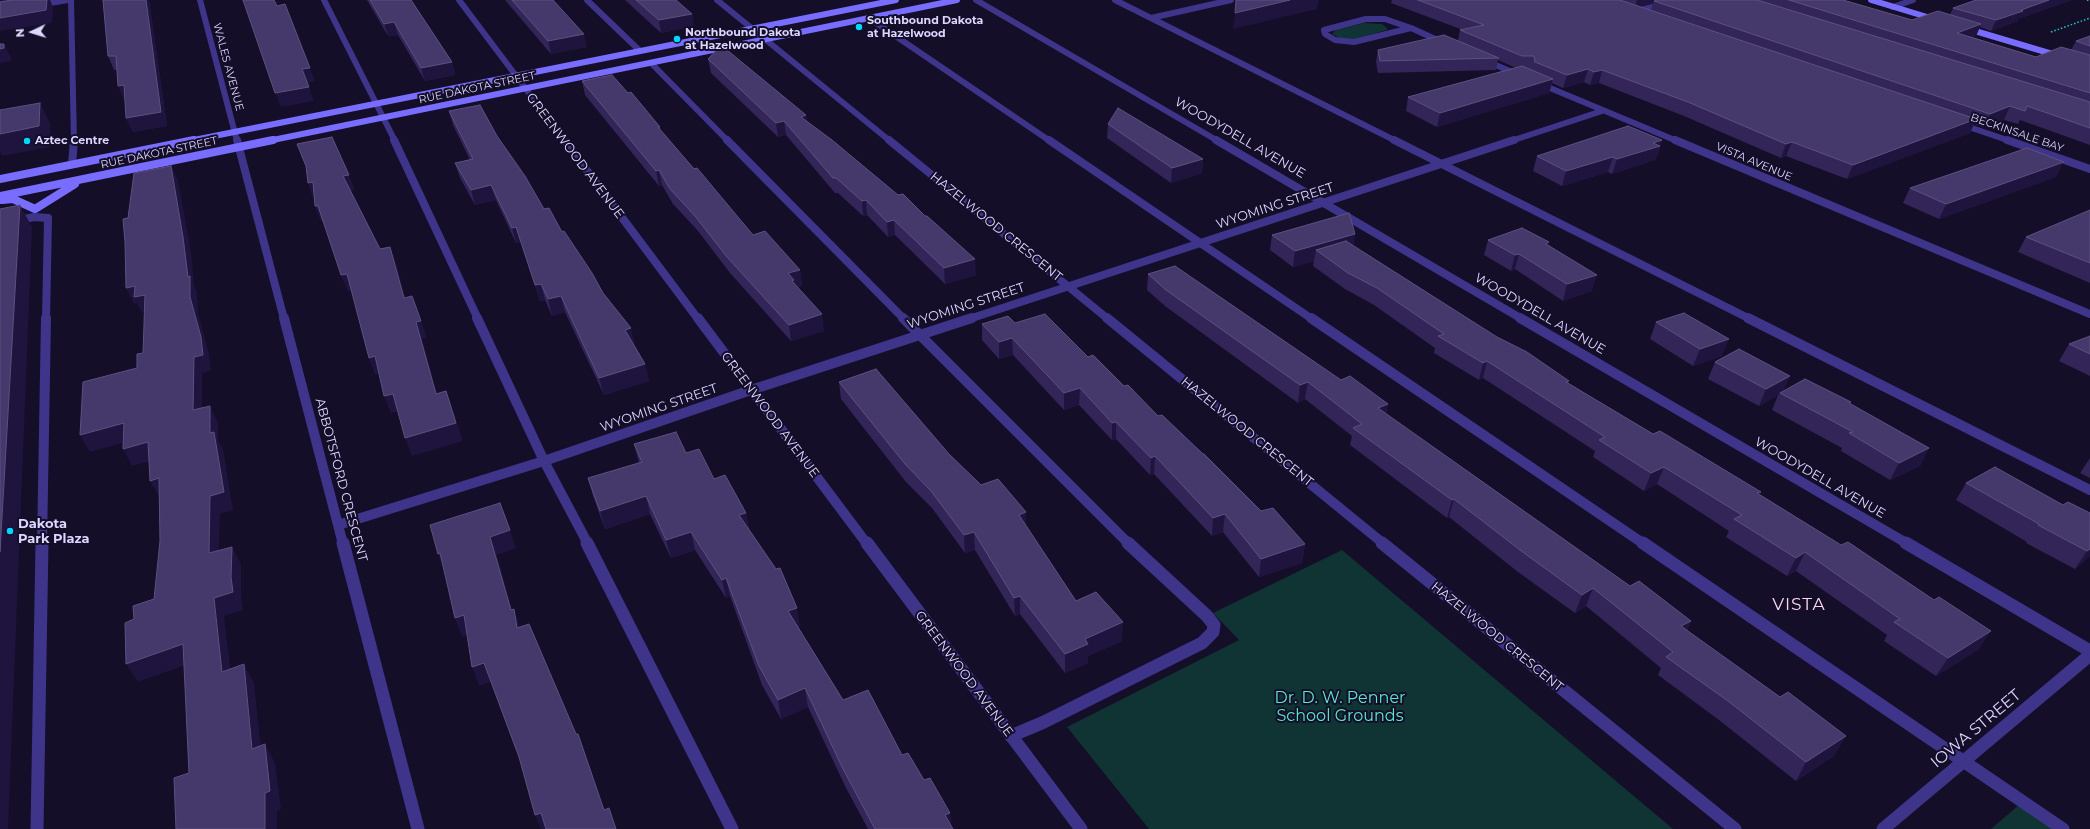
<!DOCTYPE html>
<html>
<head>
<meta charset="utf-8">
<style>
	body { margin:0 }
	#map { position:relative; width:2090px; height:829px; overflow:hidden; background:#140e29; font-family:Montserrat,sans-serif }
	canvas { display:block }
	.north { position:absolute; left:12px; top:12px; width:40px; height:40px; -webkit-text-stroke:3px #140e29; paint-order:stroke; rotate:266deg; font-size:11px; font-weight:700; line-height:16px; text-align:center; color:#ddd6ff }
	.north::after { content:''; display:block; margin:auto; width:14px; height:18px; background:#ddd6ff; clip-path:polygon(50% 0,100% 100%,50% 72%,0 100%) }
</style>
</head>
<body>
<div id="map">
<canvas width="2090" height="829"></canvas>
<div class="north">N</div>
</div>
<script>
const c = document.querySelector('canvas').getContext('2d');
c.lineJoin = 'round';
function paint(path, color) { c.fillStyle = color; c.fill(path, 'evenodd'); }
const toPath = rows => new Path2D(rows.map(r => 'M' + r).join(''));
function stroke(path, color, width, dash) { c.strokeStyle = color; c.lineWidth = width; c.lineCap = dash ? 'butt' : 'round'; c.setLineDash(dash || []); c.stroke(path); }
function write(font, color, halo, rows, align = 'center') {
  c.font = font + ' Montserrat,sans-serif'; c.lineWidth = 4; c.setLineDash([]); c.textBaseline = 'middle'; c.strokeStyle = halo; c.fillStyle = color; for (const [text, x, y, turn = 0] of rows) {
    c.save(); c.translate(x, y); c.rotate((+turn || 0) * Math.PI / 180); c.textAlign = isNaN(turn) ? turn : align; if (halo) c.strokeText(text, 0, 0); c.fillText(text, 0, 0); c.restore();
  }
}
paint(toPath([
	[1365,23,1382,24,1387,28,1387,30,1355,39,1341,39,1332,34,1336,30],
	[1342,550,1673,829,1149,829,1067,727,1239,640,1213,613],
	[2020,804,2056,829,1991,829]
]), '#103333');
stroke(toPath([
	[2087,0,2090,1],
	[2051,32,2090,18]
]), '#26c3c2', 1.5, [1.5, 2]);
stroke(toPath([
	[71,0,74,141],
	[324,0,395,141],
	[587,0,640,51],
	[1115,0,1396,141],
	[1893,7,1913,0],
	[1634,12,1678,0],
	[869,18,1050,141],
	[1151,18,1231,0],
	[651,63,728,141]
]), '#3e358b', 6);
stroke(toPath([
	[394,140,478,319],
	[727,140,904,319],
	[1049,140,1312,319],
	[1394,140,1750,319],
	[72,164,74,140],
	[0,224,34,217,48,218,46,319]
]), '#3e358b', 8);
stroke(toPath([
	[477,318,544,461,588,544],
	[903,318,1129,544],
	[1311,318,1644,544],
	[1748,318,2090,490],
	[42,544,46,318]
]), '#3e358b', 10);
stroke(toPath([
	[587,543,732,829],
	[1643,543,2063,829],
	[1011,736,1044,722,1202,643,1213,632,1214,625,1207,616,1128,543],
	[37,829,42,543]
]), '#3e358b', 13);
stroke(toPath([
	[200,0,237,141],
	[459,0,565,141],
	[717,0,890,141],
	[976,0,1218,141],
	[38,5,68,0],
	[1366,19,1385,19,1411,28,1354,42,1335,40,1325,34,1324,30,1366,19],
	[1411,28,1444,43],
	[1484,60,1519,75],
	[1538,83,1677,141],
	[1960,124,2010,141],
	[1511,141,1602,111]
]), '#3e358b', 6);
stroke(toPath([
	[237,140,284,319],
	[564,140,698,319],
	[889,140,1108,319],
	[1216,140,1522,319],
	[1675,140,2090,314],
	[2007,140,2090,169],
	[969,319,1514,140]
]), '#3e358b', 8);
stroke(toPath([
	[284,318,343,544],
	[698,318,867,544],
	[1107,318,1384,544],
	[1520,318,1908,544],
	[338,525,544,461,751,390,972,318]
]), '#3e358b', 10);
stroke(toPath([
	[343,543,418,829],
	[867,543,1081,829],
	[1382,543,1735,829],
	[1906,543,2090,651],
	[1883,829,2090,655]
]), '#3e358b', 13);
stroke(toPath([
	[1871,0,1937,20],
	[1965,28,2059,56],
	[189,141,896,0],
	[268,141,957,0]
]), '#796dff', 6);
stroke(toPath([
	[0,179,194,140],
	[0,196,273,140],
	[2,200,13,199,35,209,75,184]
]), '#796dff', 8);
paint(toPath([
	[103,0,149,0,167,126,133,132,126,118,125,100,117,70,114,70,108,56],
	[367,0,411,0,452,62,455,75,425,81,398,35,388,36],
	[505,0,553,0,587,47,551,54],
	[625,0,676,0,692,14,694,26,661,33],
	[1392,0,1843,0,1912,20,1950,15,1953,8,1976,0,2072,0,2018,19,2018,21,1991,31,1980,27,1976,36,1972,37,2036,57,2071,50,2076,41,2090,36,2090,145,2020,120,2018,124,2004,120,1984,127,1974,124,1970,133,1847,179,1786,156,1781,158,1684,116,1599,83,1590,85,1584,82,1563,88,1552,83,1549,93,1437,127,1406,111,1408,97,1516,68,1498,60,1496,70,1378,73,1376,62,1378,50,1458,40,1460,30,1463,30,1391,3],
	[1653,3,1651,10,1639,7],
	[708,59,806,115,807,121,976,275,945,284,895,235,888,237,867,215,863,216,838,193,835,193,786,135,778,137,711,73],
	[582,81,660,127,660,130,753,235,800,270,802,286,797,287,824,331,791,341,730,273,698,231,673,204,662,185,659,186,585,95],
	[449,111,497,136,544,209,562,232,603,293,635,345,634,345,645,364,649,381,604,395,565,312,552,316,545,300,540,301,521,242,516,243,496,200,475,205,460,178,455,163,470,160,453,125],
	[1108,124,1203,159,1202,173,1171,183,1107,138],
	[1662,140,1658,154,1657,155,1655,160,1612,174,1608,172,1562,186,1533,171,1537,156],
	[2056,177,1939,219,1903,203,1910,188],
	[2090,210,2090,283,2018,252,2026,237],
	[1355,234,1353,246,1569,384,1653,434,1759,494,1979,649,1936,676,1884,641,1887,635,1796,571,1787,576,1726,537,1729,531,1657,484,1644,491,1593,457,1595,451,1483,378,1479,380,1434,353,1435,348,1374,305,1345,289,1313,266,1314,261,1293,267,1270,250,1272,235],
	[1488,240,1549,245,1592,291,1563,301,1515,269,1511,271,1484,255],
	[1148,274,1341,380,1388,404,1386,414,1630,586,1691,621,1687,631,1835,755,1796,781,1719,720,1658,675,1661,668,1586,606,1575,613,1518,572,1449,517,1447,518,1350,445,1352,436,1305,399,1298,403,1165,306,1147,290],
	[1656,322,1722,356,1693,366,1650,339],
	[1015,323,1088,357,1124,386,1261,511,1305,544,1302,563,1259,577,1223,532,1212,536,1154,474,1150,475,1116,439,1112,440,1079,405,1064,410,1013,355,999,359,982,340,982,324],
	[2090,336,2090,376,2059,361,2069,344],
	[1715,362,1784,391,1850,404,1929,448,1920,466,1890,480,1841,451,1842,448,1772,410,1778,395,1759,406,1708,379],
	[839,382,949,454,981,485,1026,526,1076,601,1122,641,1088,656,1088,663,1065,673,1020,614,1015,616,975,550,965,553,932,508,906,482,841,399],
	[634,444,686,453,714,479,746,513,749,529,800,626,798,627,843,700,902,755,924,780,950,813,951,826,953,829,868,829,845,786,808,707,781,719,762,685,730,596,726,598,695,550,671,558,650,514,605,529,593,496,588,478,639,463],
	[2090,458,2090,478,2080,473],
	[1966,483,2063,505,2090,513,2090,556,2075,569,2026,543,2027,542,1956,500]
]), '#332558');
paint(toPath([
	[0,0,35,0,0,5],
	[47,0,50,0,53,7,52,23,0,31,0,18],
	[146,0,149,0,167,126,133,132,126,118],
	[1290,0,1319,0,1317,9,1233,29,1235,13],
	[1637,0,1662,0,1654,1,1653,3,1635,8],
	[2049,0,2072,0,2018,19,2018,21,1991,31,1996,20,2021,10],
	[692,14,694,26,661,33,659,20],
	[394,22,398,35,388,36,384,24],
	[1981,24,1976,36,1951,45,1957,33],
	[584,34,587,47,551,54,548,41],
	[4,44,11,57,11,61,0,63,0,49],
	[452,62,455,75,425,81,421,68],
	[310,68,315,81,307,83,302,69],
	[1588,69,1584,82,1563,88,1567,75],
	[1602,70,1599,83,1590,85,1594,72],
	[1553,79,1549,93,1437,127,1440,113],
	[124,85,130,99,124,100,118,86],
	[309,87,314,101,281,107,275,93],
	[40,103,50,123,50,147,2,156,0,152,0,134],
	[2010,106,2004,120,1984,127,1990,114],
	[806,115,808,129,801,117],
	[1976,119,1970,133,1847,179,1853,165],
	[784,121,786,135,778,137,776,123],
	[1662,140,1658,154,1657,155,1655,160,1612,174,1617,159,1653,143],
	[1792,142,1786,156,1781,158,1786,144],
	[1613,157,1608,172,1562,186,1566,171],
	[1203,159,1202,173,1171,183,1172,168],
	[2064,162,2056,177,1939,219,1946,204],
	[171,166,178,180,191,252,194,286,197,292,198,313,209,354,211,371,202,373,202,427,193,410,190,297],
	[659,170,662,185,659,186,656,171],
	[349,175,355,190,349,191,343,176],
	[313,182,319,197,313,198,308,183],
	[491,185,496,200,475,205,471,190],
	[866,200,867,215,863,216,862,201],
	[20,205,32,227,8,829,0,829,0,552],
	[315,206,318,206,324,221,321,222],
	[894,220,895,235,888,237,887,222],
	[516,227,521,242,516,243,512,228],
	[1355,234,1352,249,1316,250,1314,261,1293,267,1295,251],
	[390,247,396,263,410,315,404,298],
	[1519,254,1515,269,1511,271,1515,255],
	[975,259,976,275,945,284,944,268],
	[800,270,802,286,795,288,788,273],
	[347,274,353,290,348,291,341,275],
	[1597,275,1592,291,1563,301,1567,284],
	[541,284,545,300,540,301,535,285],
	[135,286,145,295,153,311,142,313,137,303,134,304,126,288],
	[561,296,565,312,552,316,548,299],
	[822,314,824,331,791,341,789,325],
	[421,321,427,338,422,339,442,411,436,394,416,322],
	[631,328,635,345,629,346,625,330],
	[1012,338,1013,355,999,359,999,342],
	[1729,339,1722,356,1693,366,1700,349],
	[375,356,382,373,375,375,369,358],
	[1487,361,1483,378,1479,380,1483,363],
	[645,364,649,381,604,395,599,378],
	[1790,376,1783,393,1780,393,1778,395,1759,406,1766,389],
	[1308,382,1305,399,1298,403,1300,385],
	[1080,388,1079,405,1064,410,1064,393],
	[446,391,463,441,412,456,405,438],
	[393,394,400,411,391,413,384,396],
	[1388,404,1384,421,1378,408],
	[210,406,218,423,218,441,223,449,233,510,220,514,218,571,209,553,210,433],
	[1116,422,1116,439,1112,440,1112,423],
	[124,423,134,440,90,452,80,435],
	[148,442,158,459,132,466,123,449],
	[1929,448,1920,466,1890,480,1899,463],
	[1155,456,1154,474,1150,475,1151,458],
	[1664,467,1657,484,1644,491,1651,473],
	[159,478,160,498,150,481],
	[646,496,650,514,605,529,600,511],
	[1454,499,1449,517,1447,518,1452,500],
	[1026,512,1026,530,1019,515],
	[746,513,749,531,739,515],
	[1225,514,1223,532,1212,536,1213,518],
	[510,530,516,548,497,555,517,628,511,610,490,537],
	[691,532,695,550,671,558,666,540],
	[974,532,975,550,965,553,964,535],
	[1305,544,1302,563,1259,577,1261,559],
	[232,547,241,564,241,595,243,610,224,616,233,690,222,672,214,598,231,577],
	[2090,549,2090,556,2075,569,2087,551],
	[1805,552,1796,571,1787,576,1796,558],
	[440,553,445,572,438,554],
	[726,578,730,596,726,598,722,580],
	[1593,588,1586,606,1575,613,1582,595],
	[1020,596,1020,614,1015,616,1014,598],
	[797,608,800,626,792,629,788,611],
	[514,609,520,627,517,628],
	[464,615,471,634,462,637,455,618],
	[1691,621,1683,640,1681,626],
	[1123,622,1122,641,1088,656,1088,663,1065,673,1065,654,1085,639],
	[1991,631,1979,649,1936,676,1948,658],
	[183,644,194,662,138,682,126,664],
	[484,663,491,682,479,686,472,667],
	[244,664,254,683,263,767,252,749],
	[805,688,808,707,781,719,778,700],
	[1846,736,1835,755,1796,781,1806,762],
	[265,744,275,763,281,809,277,811,277,829,265,829],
	[541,813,547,829,541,829,535,815],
	[950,813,951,829,945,815]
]), '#1f143d');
const building = toPath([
	[11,0,47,0,46,10,0,18,0,2,11,0],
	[103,0,146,0,161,112,126,118,124,85,118,86,116,56,108,56,103,0],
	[243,0,274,0,277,6,285,4,310,68,302,69,309,87,275,93,243,0],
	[370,0,411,0,452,62,421,68,394,22,384,24,370,0],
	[512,0,553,0,584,34,548,41,512,0],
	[636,0,676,0,692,14,659,20,636,0],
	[1236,0,1290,0,1235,13,1236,0],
	[1418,0,1620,0,1976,119,1853,165,1792,142,1786,144,1688,102,1602,70,1594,72,1588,69,1567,75,1535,62,1534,56,1522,56,1460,30,1484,25,1418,0],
	[1658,0,1757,0,2090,102,2090,128,2027,106,2025,111,2010,106,1990,114,1654,1,1658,0],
	[1789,0,1843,0,1912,20,1938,11,1981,24,1957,33,2036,57,2061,47,2090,55,2090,93,1789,0],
	[1976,0,2049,0,2021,10,2023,11,1996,20,1953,8,1976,0],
	[1444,35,1499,58,1380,61,1378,50,1444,35],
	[2090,36,2090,46,2076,41,2090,36],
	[0,44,4,44,4,48,0,49,0,44],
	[721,45,806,115,801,117,832,140,898,195,903,194,925,216,927,216,975,259,944,268,894,220,887,222,866,200,862,201,836,178,833,178,784,121,776,123,708,59,721,45],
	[1522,66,1553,79,1440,113,1408,97,1522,66],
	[612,75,628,93,631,92,660,127,658,127,694,169,697,168,753,235,765,231,800,270,788,273,794,280,792,281,822,314,789,325,727,257,695,216,670,189,659,170,656,171,582,81,612,75],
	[40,103,39,126,0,134,0,110,40,103],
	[480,105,497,136,525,176,544,209,549,208,562,232,564,231,592,273,603,293,631,328,625,330,645,364,599,378,561,296,548,299,541,284,535,285,516,227,512,228,491,185,471,190,455,163,473,159,449,111,480,105],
	[1118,108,1203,159,1172,168,1108,124,1118,108],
	[1628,126,1662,140,1653,143,1660,146,1617,159,1613,157,1566,171,1537,156,1628,126],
	[332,137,349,175,343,176,380,249,390,247,404,298,412,296,421,321,416,322,436,394,446,391,456,423,405,438,393,394,384,396,375,356,369,358,347,274,341,275,318,206,315,206,313,182,308,183,306,166,297,144,332,137],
	[2027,148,2064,162,1946,204,1910,188,2027,148],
	[171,166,183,237,188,277,190,276,190,297,201,337,203,355,194,357,193,410,210,406,210,433,214,432,224,492,210,496,209,553,232,547,231,577,233,592,214,598,222,672,244,664,252,749,265,744,270,791,265,793,265,829,176,829,174,778,189,773,183,644,126,664,125,623,134,619,133,606,154,599,160,541,159,478,150,481,148,442,123,449,124,423,80,435,83,382,137,368,137,354,143,353,145,295,134,297,135,286,126,288,125,242,123,219,128,218,134,173,171,166],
	[20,205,0,552,0,209,20,205],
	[2090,210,2090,263,2026,237,2090,210],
	[1349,213,1355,234,1295,251,1272,235,1349,213],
	[1522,228,1549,242,1546,244,1597,275,1567,284,1519,254,1515,255,1488,240,1522,228],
	[1346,241,1497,337,1527,352,1569,381,1566,382,1653,434,1660,431,1761,492,1757,493,1841,545,1848,542,1934,600,1939,597,1991,631,1948,658,1894,622,1900,619,1805,552,1796,558,1734,519,1742,515,1664,467,1651,473,1599,440,1605,437,1487,361,1483,363,1438,336,1444,334,1377,288,1348,273,1316,250,1346,241],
	[1175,266,1341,380,1350,376,1388,404,1378,408,1630,586,1639,581,1691,621,1681,626,1780,697,1788,692,1846,736,1806,762,1728,701,1666,657,1673,652,1593,588,1582,595,1524,553,1454,499,1452,500,1353,428,1362,424,1308,382,1300,385,1166,290,1148,274,1175,266],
	[1684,313,1729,339,1700,349,1656,322,1684,313],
	[1045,314,1088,357,1093,355,1124,386,1128,385,1158,416,1162,415,1203,454,1204,454,1261,511,1273,508,1305,544,1261,559,1225,514,1213,518,1155,456,1151,458,1116,422,1112,423,1080,388,1064,393,1012,338,999,342,982,324,1008,316,1015,323,1045,314],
	[2090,336,2090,354,2069,344,2090,336],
	[1739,349,1790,376,1766,389,1715,362,1739,349],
	[876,369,949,454,981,485,998,479,1026,512,1019,515,1076,601,1096,592,1123,622,1085,639,1088,644,1065,654,1020,596,1014,598,974,532,964,535,931,491,905,464,839,382,876,369],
	[1805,379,1851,402,1849,403,1929,448,1899,463,1849,433,1853,432,1780,393,1805,379],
	[676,432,686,453,699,449,714,479,725,475,746,513,739,515,776,569,780,568,797,608,788,611,843,700,868,690,902,755,908,753,924,780,930,778,950,813,945,815,953,829,875,829,842,767,805,688,778,700,759,666,726,578,722,580,691,532,666,540,646,496,600,511,588,478,642,462,634,444,676,432],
	[1995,467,2063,505,2068,502,2090,513,2090,549,2087,551,2038,525,2039,524,1966,483,1995,467],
	[500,503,510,530,490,537,511,610,514,609,517,628,529,624,576,734,578,734,604,810,609,808,616,829,546,829,541,813,535,815,519,757,484,663,472,667,464,615,455,618,440,553,438,554,430,525,500,503]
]);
paint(building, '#45386a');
stroke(building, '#5d5181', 1);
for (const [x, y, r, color] of [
	[859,27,4,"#02d7ff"],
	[677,39,4,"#02d7ff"],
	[27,141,4,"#02d7ff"],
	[10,531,4,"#02d7ff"]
]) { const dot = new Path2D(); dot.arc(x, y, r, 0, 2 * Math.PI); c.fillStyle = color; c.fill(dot); stroke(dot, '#140e29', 1.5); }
write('bold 11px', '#ddd6ff', '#140e29', [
	["Southbound Dakota",867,21],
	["at Hazelwood",867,34],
	["Northbound Dakota",685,33],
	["at Hazelwood",685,46],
	["Aztec Centre",35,141]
], 'left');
write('11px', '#ddd6ff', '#140e29', [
	["WALES AVENUE",228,67,75],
	["RUE DAKOTA STREET",477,88,-12],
	["BECKINSALE BAY",2017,133,19],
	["RUE DAKOTA STREET",159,153,-12],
	["VISTA AVENUE",1754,162,23]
]);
write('13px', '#ddd6ff', '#140e29', [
	["WOODYDELL AVENUE",1240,138,30],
	["GREENWOOD AVENUE",575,156,53],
	["WYOMING STREET",1275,206,-18],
	["HAZELWOOD CRESCENT",996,227,39],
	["WYOMING STREET",966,306,-18],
	["WOODYDELL AVENUE",1540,314,30],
	["WYOMING STREET",659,408,-19],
	["GREENWOOD AVENUE",770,415,53],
	["HAZELWOOD CRESCENT",1247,432,39],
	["WOODYDELL AVENUE",1820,478,30],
	["ABBOTSFORD CRESCENT",341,480,75],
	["HAZELWOOD CRESCENT",1497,637,39],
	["GREENWOOD AVENUE",964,674,53]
]);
write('bold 13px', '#ddd6ff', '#140e29', [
	["Dakota",18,524],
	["Park Plaza",18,539]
], 'left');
write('16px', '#58e9cd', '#140e29', [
	["Dr. D. W. Penner",1340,698],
	["School Grounds",1340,716]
]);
write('16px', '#ddd6ff', '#140e29', [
	["IOWA STREET",1976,729,-40]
]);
c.letterSpacing = '1px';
write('17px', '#ffd8ee', '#140e29', [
	["VISTA",1799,605]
]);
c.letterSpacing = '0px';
</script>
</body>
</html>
